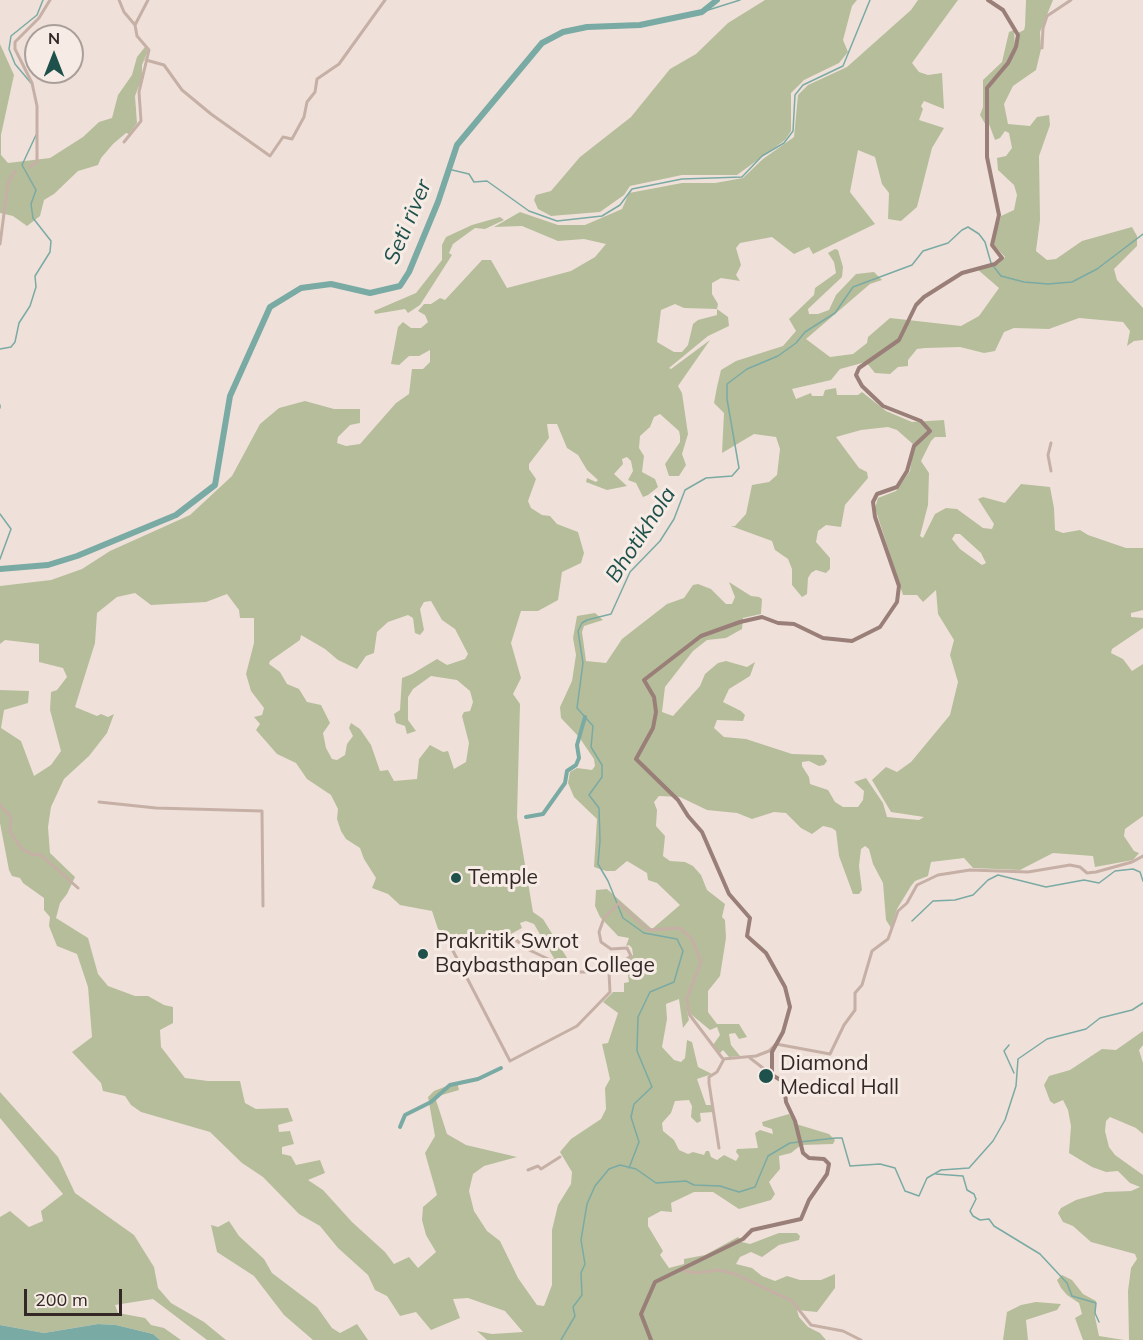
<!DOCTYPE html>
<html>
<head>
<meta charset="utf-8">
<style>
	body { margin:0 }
	#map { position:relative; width:1143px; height:1340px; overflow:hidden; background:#efe1d9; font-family:Mulish,sans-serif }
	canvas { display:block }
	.north { position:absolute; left:24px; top:24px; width:60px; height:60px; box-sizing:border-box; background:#f7ece5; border:2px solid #a99e99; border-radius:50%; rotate:0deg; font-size:16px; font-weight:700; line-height:24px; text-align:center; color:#332826 }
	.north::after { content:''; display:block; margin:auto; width:21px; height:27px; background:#1f514c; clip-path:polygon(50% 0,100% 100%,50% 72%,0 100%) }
	.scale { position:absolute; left:24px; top:1289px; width:98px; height:27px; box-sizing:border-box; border:3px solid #332826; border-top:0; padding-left:8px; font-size:18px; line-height:21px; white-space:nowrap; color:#332826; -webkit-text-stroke:4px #f7ece5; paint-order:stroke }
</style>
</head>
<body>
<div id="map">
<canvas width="1143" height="1340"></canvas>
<div class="north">N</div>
<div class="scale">200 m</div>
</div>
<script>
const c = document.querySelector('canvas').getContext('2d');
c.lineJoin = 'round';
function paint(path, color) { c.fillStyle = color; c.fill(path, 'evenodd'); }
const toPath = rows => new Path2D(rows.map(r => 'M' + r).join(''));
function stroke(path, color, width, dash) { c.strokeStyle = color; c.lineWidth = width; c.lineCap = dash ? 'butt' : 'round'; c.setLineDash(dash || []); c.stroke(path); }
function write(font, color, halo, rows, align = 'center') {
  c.font = font + ' Mulish,sans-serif'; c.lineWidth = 6; c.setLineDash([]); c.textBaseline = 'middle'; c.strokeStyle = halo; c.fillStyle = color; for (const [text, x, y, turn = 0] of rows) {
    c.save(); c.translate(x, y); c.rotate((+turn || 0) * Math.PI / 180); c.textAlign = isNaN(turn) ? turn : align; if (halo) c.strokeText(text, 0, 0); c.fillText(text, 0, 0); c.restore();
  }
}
paint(toPath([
	[765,0,857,0,852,6,843,40,848,52,839,63,804,80,791,93,791,131,785,140,737,175,682,175,630,186,624,195,600,212,551,216,538,209,534,200,536,195,551,191,580,157,631,117,670,69,696,54,728,23],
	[918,0,958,0,912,63,919,72,928,75,942,73,944,109,924,101,921,106,923,109,919,120,944,128,932,148,917,207,901,221,888,219,889,193,882,184,875,157,858,150,850,192,875,224,813,254,809,247,794,254,772,237,740,243,736,248,741,265,736,275,740,281,721,278,712,283,712,294,718,304,717,309,728,317,729,326,708,336,669,368,671,369,710,340,678,386,682,393,688,434,682,454,686,465,679,476,669,476,665,464,680,442,680,436,679,431,660,414,654,417,650,427,640,436,639,448,644,456,642,472,655,479,658,487,648,495,643,497,636,483,628,480,633,471,631,461,627,457,622,459,623,464,614,474,627,486,607,490,586,482,587,478,596,482,598,480,587,470,578,455,567,448,557,424,547,424,549,438,529,464,529,469,536,479,528,501,531,508,542,515,550,516,557,524,578,532,584,553,581,563,562,572,558,600,538,611,521,611,511,643,521,678,513,694,520,704,517,817,533,912,543,919,572,966,555,960,534,924,526,921,520,923,522,928,509,935,498,934,472,942,456,942,438,929,432,911,400,905,388,894,372,888,376,878,364,859,360,848,346,839,341,831,337,819,338,809,331,795,307,779,296,763,277,754,256,730,260,724,254,717,262,715,264,708,251,691,246,674,254,643,254,618,240,618,239,610,227,594,206,602,151,605,135,593,117,597,97,613,95,643,75,707,97,716,101,714,108,717,114,714,107,733,89,756,64,779,51,807,48,827,50,853,75,877,67,894,60,903,56,918,88,938,98,974,108,986,135,996,148,996,164,1005,173,1007,173,1023,160,1030,161,1047,185,1078,208,1081,240,1081,245,1103,256,1109,288,1108,293,1121,278,1125,279,1132,290,1131,294,1144,282,1147,282,1154,291,1156,296,1165,320,1160,325,1173,308,1180,323,1190,352,1222,385,1252,394,1264,409,1257,418,1268,436,1252,426,1235,422,1220,423,1207,437,1195,425,1153,435,1136,428,1097,434,1091,457,1082,459,1090,435,1097,447,1134,466,1145,517,1157,484,1166,473,1174,469,1191,474,1211,487,1231,500,1241,518,1278,537,1305,544,1306,552,1285,552,1230,558,1205,571,1184,572,1172,560,1152,571,1139,601,1119,606,1109,605,1088,610,1079,602,1044,608,1043,618,1013,603,1002,613,992,624,992,624,983,629,982,626,963,633,955,632,948,629,945,626,946,629,938,618,936,600,917,595,906,596,890,607,889,652,929,680,905,657,883,648,880,647,873,627,861,615,871,606,871,594,867,597,819,574,797,568,783,570,772,577,768,592,770,595,766,594,759,579,737,561,718,560,707,572,681,576,655,573,638,577,616,595,613,603,620,584,626,582,632,586,661,606,663,622,639,667,604,684,598,693,585,698,584,711,589,726,604,732,604,735,597,729,582,751,596,759,597,762,599,761,614,743,618,742,629,726,638,707,640,693,651,665,687,662,712,673,716,700,686,705,674,718,663,726,661,747,667,755,662,750,676,729,689,723,702,741,711,745,715,743,721,717,720,714,728,724,737,746,739,792,754,823,755,827,761,824,765,819,766,809,761,802,762,802,766,809,777,810,784,828,790,835,802,843,807,858,807,863,800,864,791,854,782,866,778,883,803,887,817,919,820,924,817,891,812,872,780,886,767,897,772,911,762,950,715,958,682,950,655,954,640,938,614,936,590,923,602,917,595,903,595,875,508,878,498,896,491,910,471,914,445,897,430,888,427,861,430,836,437,859,468,867,472,868,478,845,505,841,527,826,525,818,531,816,542,830,558,830,569,826,573,816,570,811,573,808,578,807,594,802,597,792,585,792,569,788,559,775,550,772,541,731,526,735,526,746,514,752,485,769,482,777,475,780,449,776,437,754,434,722,453,724,413,714,403,717,387,721,370,736,361,783,346,796,331,789,319,814,295,815,288,836,273,834,262,828,253,835,249,838,250,843,267,842,277,808,309,809,314,818,314,829,310,836,295,856,274,874,272,882,280,870,284,806,339,830,357,853,354,867,343,868,337,890,318,961,326,979,316,999,288,977,269,998,264,1005,257,994,245,995,238,1001,216,1014,210,1017,195,1014,185,998,170,997,158,1006,156,1012,148,1009,133,1005,131,1000,138,995,140,989,124,989,86,1018,48,1018,33,1024,30,1025,26,1026,0,1053,0,1040,32,1041,49,1036,70,1013,86,1004,104,1008,124,1030,126,1037,117,1049,115,1050,125,1039,156,1040,220,1036,251,1047,260,1056,259,1082,241,1132,227,1137,236,1137,246,1114,269,1117,280,1143,308,1143,340,1134,341,1127,346,1130,331,1123,322,1079,318,1049,329,1014,328,1004,332,995,351,984,353,960,347,925,348,917,349,908,360,908,366,898,367,890,374,875,373,866,362,840,369,831,380,792,389,796,399,811,393,812,396,823,396,825,390,836,388,837,395,858,395,862,392,886,411,912,422,944,420,946,437,935,437,931,441,921,461,929,473,928,505,920,536,923,538,935,514,946,508,957,509,983,528,992,529,994,524,978,499,983,497,1005,503,1021,484,1050,487,1054,508,1055,530,1063,533,1080,530,1088,535,1126,548,1143,548,1143,610,1131,613,1131,617,1143,618,1143,628,1112,649,1111,653,1123,659,1132,671,1143,664,1143,816,1125,829,1124,836,1134,851,1139,853,1133,860,1095,867,1093,856,1053,853,1020,870,973,868,964,858,931,862,928,876,915,881,911,886,897,909,891,928,886,920,883,883,873,864,869,849,865,846,861,849,859,866,862,890,859,894,853,894,839,856,836,831,832,828,823,826,812,834,801,828,786,813,774,812,752,819,737,813,707,810,680,797,659,796,654,802,657,810,656,826,665,836,663,856,670,861,685,862,693,866,701,875,707,890,725,904,722,917,725,920,726,938,720,976,708,991,708,1012,717,1024,739,1024,747,1037,739,1039,735,1033,729,1034,731,1045,740,1056,729,1057,723,1050,720,1053,713,1045,720,1035,717,1027,710,1030,687,1011,689,1020,683,1028,679,999,666,1004,667,1019,662,1047,674,1060,681,1062,685,1058,687,1040,692,1042,698,1067,712,1074,697,1079,706,1105,712,1105,713,1112,700,1113,701,1121,697,1123,691,1117,692,1106,689,1100,675,1101,671,1113,662,1123,663,1131,674,1140,679,1150,688,1154,693,1152,704,1155,706,1151,709,1151,711,1157,717,1160,724,1155,736,1161,739,1156,736,1152,737,1149,758,1148,755,1133,760,1130,773,1134,772,1129,763,1126,762,1122,789,1114,796,1124,829,1134,835,1140,833,1144,801,1145,791,1153,779,1156,780,1169,769,1182,775,1194,771,1200,739,1209,713,1192,694,1192,671,1203,672,1212,661,1211,648,1218,648,1226,663,1251,660,1255,669,1268,684,1264,684,1259,705,1255,738,1237,742,1242,750,1244,779,1233,797,1233,800,1236,799,1240,779,1245,762,1257,751,1252,740,1257,736,1264,752,1268,762,1276,775,1281,787,1276,800,1280,821,1280,835,1274,835,1288,817,1312,797,1310,799,1317,808,1327,820,1333,826,1340,487,1340,477,1331,492,1334,523,1332,505,1311,468,1298,453,1299,460,1318,431,1330,416,1312,400,1316,387,1296,375,1290,368,1275,338,1248,320,1226,299,1214,263,1177,242,1163,210,1132,141,1112,131,1105,125,1096,103,1091,101,1083,72,1052,92,1037,88,987,77,954,57,946,49,926,50,917,44,910,44,898,23,883,20,878,12,876,9,870,0,823,0,690,29,691,28,703,4,710,1,728,21,741,34,776,51,765,61,751,50,710,51,692,57,690,67,677,63,668,39,662,39,644,5,640,0,644,0,586,51,580,82,569,110,551,190,515,232,476,260,424,279,408,305,401,334,409,360,409,360,423,350,425,338,437,337,443,346,446,360,444,396,403,409,394,412,369,423,369,430,362,430,350,419,356,409,356,399,365,391,364,398,327,403,322,411,328,421,328,428,322,425,315,418,311,424,304,431,304,440,298,445,300,482,260,491,260,507,288,571,271,595,257,606,244,584,239,558,241,522,226,494,227,520,212,558,225,585,225,622,209,629,193,682,183,715,183,743,178,763,159,794,137,798,95,808,85,847,67,911,10],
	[675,304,684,308,717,309,717,315,698,320,693,324,688,345,682,352,674,352,657,342,661,310],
	[955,534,960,534,981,553,986,563,982,565,960,549,952,539],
	[431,601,442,620,455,629,468,654,465,659,447,665,437,659,412,674,402,678,400,710,394,714,395,718,396,723,405,726,407,734,416,731,408,720,408,697,413,689,431,676,457,680,470,691,473,702,470,711,464,712,462,716,469,743,466,762,454,769,448,751,443,752,430,745,419,759,417,779,394,781,388,770,380,771,371,745,360,729,351,723,349,728,353,736,347,744,345,755,337,760,332,759,326,748,323,733,330,723,321,705,307,702,299,689,287,684,280,672,269,664,270,661,300,640,301,635,325,649,338,660,357,669,366,656,374,653,377,632,388,622,408,615,413,618,415,633,420,635,424,630,420,609,424,602],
	[1014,30,1015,46,1007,63,988,85,987,127,980,115,983,107,983,80,1002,62,1009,32],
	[0,44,14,75,1,135,1,155,8,163,50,158,83,137,99,122,112,118,118,95,132,75,137,57,145,47,148,51,142,65,142,78,135,96,137,123,129,134,126,133,113,144,101,158,98,165,78,171,54,194,44,200,40,216,27,226,13,216,0,213],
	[500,217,504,220,485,229,475,228,453,244,449,253,452,255,420,305,408,313,405,309,375,314,374,311,416,293,442,260,442,245,446,237,472,225],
	[1143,1031,1143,1045,1139,1050,1143,1063,1143,1134,1136,1128,1110,1117,1106,1121,1105,1131,1109,1147,1115,1155,1143,1175,1143,1340,1129,1340,1128,1291,1131,1268,1137,1259,1135,1254,1091,1242,1073,1226,1063,1222,1058,1213,1061,1208,1076,1200,1105,1192,1131,1191,1140,1187,1130,1183,1118,1171,1106,1172,1092,1167,1069,1153,1071,1126,1068,1110,1063,1100,1054,1104,1050,1101,1044,1085,1049,1076,1070,1070,1102,1049,1116,1050],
	[0,1092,58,1157,75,1193,134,1235,154,1267,158,1288,171,1303,204,1322,226,1340,207,1340,153,1299,115,1305,118,1313,145,1318,151,1325,164,1328,181,1340,160,1340,153,1334,116,1325,98,1324,44,1333,0,1325,0,1217,10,1211,29,1227,43,1221,41,1211,63,1194,0,1118],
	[229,1221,239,1236,264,1259,272,1273,317,1307,332,1328,340,1333,357,1324,368,1340,313,1340,284,1315,254,1276,217,1252,211,1225,218,1227],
	[1062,1275,1072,1280,1083,1294,1096,1301,1095,1317,1099,1336,1124,1340,1083,1340,1075,1318,1082,1314,1079,1303,1067,1295,1061,1288,1057,1280],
	[1036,1302,1061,1304,1057,1310,1026,1320,1028,1340,1003,1340,1007,1312,1021,1305]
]), '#b6bd9b');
paint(toPath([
	[98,1324,116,1325,153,1334,160,1340,0,1340,0,1325,44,1333]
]), '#7aaaa4');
stroke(toPath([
	[702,12,740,0],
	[31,83,15,64,9,49,11,36,37,15,43,0],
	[448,169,469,174,474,182,487,181,529,211,557,221,602,216,620,205,632,189,682,179,742,177,762,156,784,143,793,131,795,95,803,85,843,66,870,0],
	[994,267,1001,276,1024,282,1048,284,1072,282,1097,269,1143,234],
	[0,349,11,347,15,342,19,323,30,306,36,287,35,276,50,252,51,241,33,218,31,204,36,190,22,165,36,135],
	[0,405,0,408],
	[0,514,11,529,0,559],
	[912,921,933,901,955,900,973,895,988,880,998,875,1046,887,1084,880,1099,883,1115,871,1133,869,1140,872,1143,881],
	[1009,1045,1004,1051,1014,1073],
	[629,1168,639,1142,631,1117,634,1104,652,1087,637,1051,638,1017,650,992,674,982,683,951,677,939,644,933,623,918,608,881,598,864,600,841,599,808,589,795,602,777,602,765,591,747,593,726,577,708,583,663,578,631,582,623,587,620,611,614,630,572,660,541,674,519,685,490,706,478,732,476,739,468,727,399,727,384,747,369,778,356,796,343,805,332,835,313,853,287,912,265,923,251,948,243,962,230,968,227,979,234,985,242,991,263],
	[936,1174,963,1176,967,1190,974,1194,976,1199,970,1211,973,1216,980,1220,989,1219,994,1226,1040,1254,1067,1283,1072,1296,1096,1303,1095,1313,1099,1322],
	[561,1340,575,1316,573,1307,582,1295,581,1273,585,1264,581,1240,587,1204,595,1186,609,1169,620,1165,636,1169,656,1183,686,1181,694,1185,720,1186,739,1192,755,1187,768,1156,790,1143,836,1138,842,1138,850,1166,880,1164,895,1168,905,1191,919,1196,927,1178,941,1170,969,1168,993,1141,1005,1120,1016,1086,1018,1059,1047,1039,1086,1029,1100,1018,1132,1010,1143,1003]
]), '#7aaaa4', 1.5);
stroke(toPath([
	[526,817,543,814,565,783,567,771,576,765,579,758,577,745,585,717],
	[400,1127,405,1115,431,1102,450,1085,478,1079,501,1068]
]), '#7aaaa4', 4);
stroke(toPath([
	[0,569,48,565,77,556,176,515,215,485,230,396,270,307,301,288,331,284,370,293,400,286,409,272,438,202,457,145,542,43,563,32,587,27,640,25,702,12,717,0]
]), '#7aaaa4', 6);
stroke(toPath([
	[119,0,124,12,135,25,137,36,149,50,139,92,141,121,124,142],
	[135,25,148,0],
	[1042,48,1043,28,1047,16,1071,0],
	[146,60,164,65,182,90,211,114,270,156,283,137,292,139,304,117,307,102,315,92,317,79,339,64,385,0],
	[30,167,37,162,37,106,32,83,15,49,15,42,39,18,50,0],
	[0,244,8,183,15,171],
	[1051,443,1048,455,1051,471],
	[99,802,156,808,262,811,263,906],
	[0,805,11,817,10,832,22,849,34,855,40,854,78,888],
	[609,972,576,972,527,949,511,936,451,947,510,1061,577,1026,610,992,609,972,631,956,627,948,611,949,601,942,599,932,604,918,619,903,648,930,680,928,692,939,701,962,687,998,689,1014,723,1059,756,1056,769,1051,776,1044,830,1054,844,1025,855,1010,855,993,862,985,872,951,888,939,898,911,907,903,917,885,938,875,970,870,1028,872,1070,865,1080,867,1087,873,1096,872,1132,862,1143,856],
	[750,1058,772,1075],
	[719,1148,709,1083,709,1077,717,1072,724,1059],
	[528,1170,538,1166,541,1169,560,1157],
	[680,1270,696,1273,719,1270,735,1274,792,1301,811,1325,843,1331,861,1340]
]), '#c6b0a6', 3);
stroke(toPath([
	[651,1340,641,1314,655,1282,743,1239,752,1230,801,1219,809,1200,827,1174,829,1164,824,1159,809,1158,803,1153,795,1121,786,1102,784,1082,772,1075,772,1052,783,1032,790,1007,785,987,766,953,747,936,750,918,729,894,702,832,688,816,678,800,636,759,653,728,656,712,654,697,644,680,701,636,740,622,762,617,778,623,794,624,823,638,852,641,880,627,897,602,899,586,875,517,873,502,877,494,897,487,907,471,914,446,930,431,921,421,883,406,862,386,856,375,859,368,899,340,916,305,924,297,962,273,995,264,1002,258,992,245,999,215,987,157,987,88,1008,63,1016,47,1018,35,1003,10,988,0]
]), '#997f78', 4);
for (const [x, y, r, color] of [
	[456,878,6,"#1f514c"],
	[423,954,6,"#1f514c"],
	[766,1076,8,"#1f514c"]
]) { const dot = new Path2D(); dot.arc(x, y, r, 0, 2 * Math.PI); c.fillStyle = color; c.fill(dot); stroke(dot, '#f7ece5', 2); }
write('21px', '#332826', '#f7ece5', [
	["Temple",468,878],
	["Prakritik Swrot",435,942],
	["Baybasthapan College",435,966],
	["Diamond",780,1064],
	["Medical Hall",780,1088]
], 'left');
write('italic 22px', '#1f514c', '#f7ece5', [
	["Seti river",408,222,-67],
	["Bhotikhola",641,535,-57]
]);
</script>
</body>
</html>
